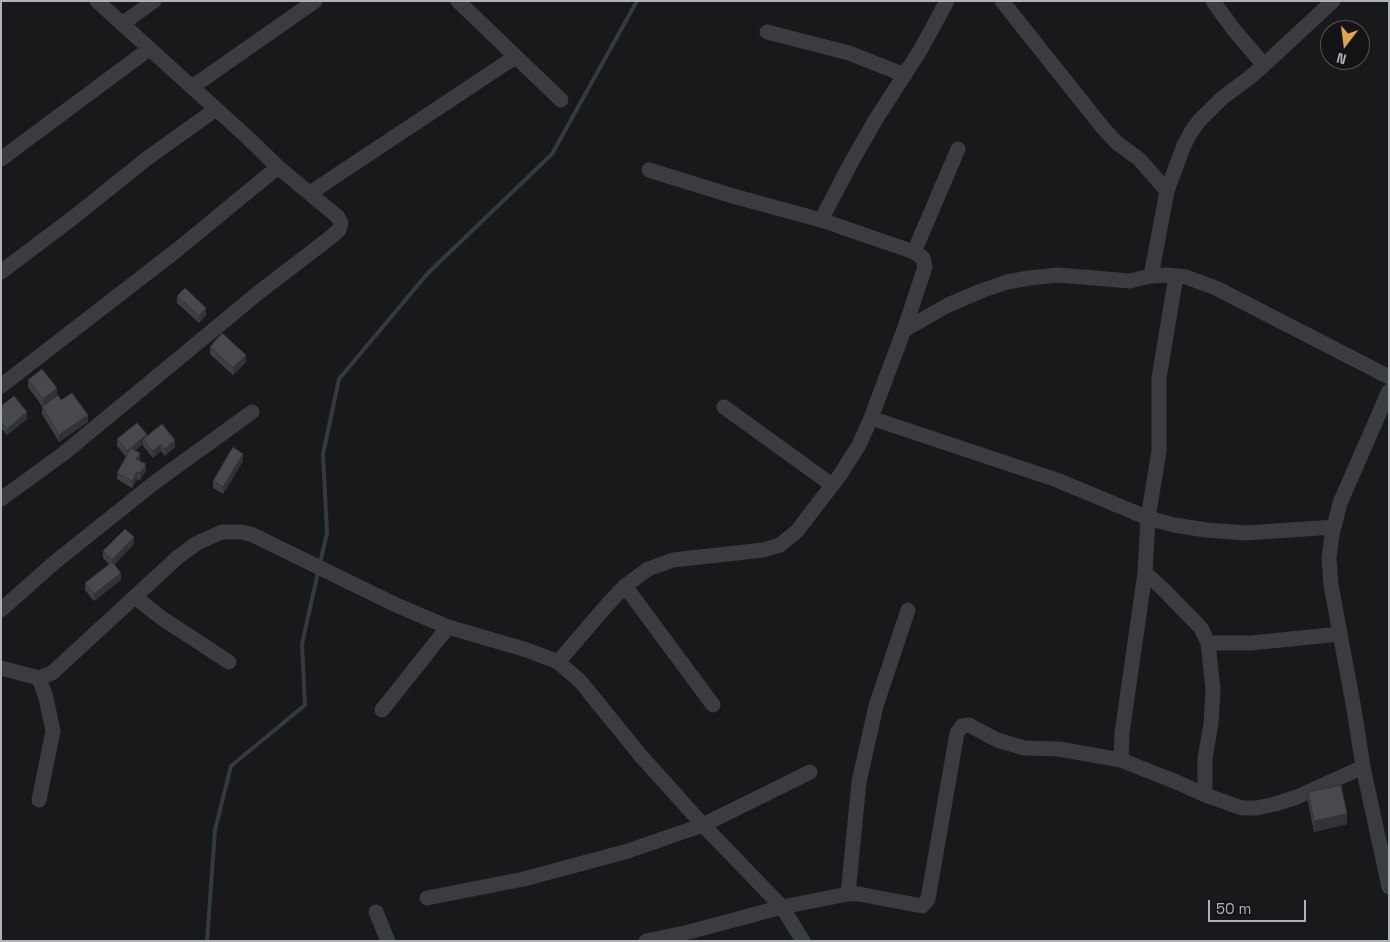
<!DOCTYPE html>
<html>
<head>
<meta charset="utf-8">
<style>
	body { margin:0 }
	#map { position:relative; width:1390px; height:942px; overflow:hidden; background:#19191b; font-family:"Space Grotesk",sans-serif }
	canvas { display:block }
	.frame { position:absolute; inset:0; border:2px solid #adb2b9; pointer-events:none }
	.north { position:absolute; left:1320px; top:20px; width:50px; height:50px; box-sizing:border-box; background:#141416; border:1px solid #515357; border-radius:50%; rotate:195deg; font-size:14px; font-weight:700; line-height:20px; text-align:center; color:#adb2b9 }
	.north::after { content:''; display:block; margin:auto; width:18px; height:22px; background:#dea44e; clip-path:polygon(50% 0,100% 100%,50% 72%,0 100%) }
	.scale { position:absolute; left:1208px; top:900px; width:98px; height:22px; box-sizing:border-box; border:2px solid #adb2b9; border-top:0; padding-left:6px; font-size:15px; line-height:18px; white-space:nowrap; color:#adb2b9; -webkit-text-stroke:4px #141416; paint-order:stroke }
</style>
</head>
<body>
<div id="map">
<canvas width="1390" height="942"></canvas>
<div class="frame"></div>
<div class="north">N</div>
<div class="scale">50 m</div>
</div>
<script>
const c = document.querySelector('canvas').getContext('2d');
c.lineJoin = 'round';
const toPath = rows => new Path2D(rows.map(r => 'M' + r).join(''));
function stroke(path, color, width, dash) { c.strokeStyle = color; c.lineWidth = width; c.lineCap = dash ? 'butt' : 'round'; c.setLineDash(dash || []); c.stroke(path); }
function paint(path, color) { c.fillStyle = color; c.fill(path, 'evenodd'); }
stroke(toPath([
	[320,563,327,533,323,454,339,379,428,273,552,154,637,1],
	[207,941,215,830,231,766,305,705,302,644,318,572]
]), '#323b40', 4);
stroke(toPath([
	[458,1,561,100],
	[1002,1,1103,128,1117,143,1139,159,1167,191],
	[122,24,154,1],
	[767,32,849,53,905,75],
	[1264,65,1333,1],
	[192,87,315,1],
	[1,159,149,49],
	[310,193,515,57],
	[821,220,852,161,876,119,921,49,947,1],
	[914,252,958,149],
	[1,272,74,217,145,160,216,109],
	[1151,276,1167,191,1184,145,1191,132,1199,121,1222,98,1249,78,1264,65,1234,30,1213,1],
	[1176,276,1159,378,1159,451,1148,518,1145,573,1122,733,1121,760,1179,783,1205,795,1242,808,1257,808,1275,804,1297,797,1363,767],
	[904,330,948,305,981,291,1007,282,1029,278,1058,275,1130,281,1151,276,1168,275,1186,277,1216,288,1389,377],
	[1,386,177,250,278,167],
	[1389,391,1340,503,1332,535,1329,558,1331,585,1354,709,1363,767,1389,887],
	[724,407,832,485],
	[871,418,1057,480,1148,518,1174,525,1206,530,1246,533,1334,527],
	[1,499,63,454,258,293,331,237,339,230,341,223,338,217,278,167,247,137,97,1],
	[1145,573,1162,588,1201,628,1208,643,1213,689,1211,724,1205,758,1205,795],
	[625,586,713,705],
	[136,598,163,619,229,662],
	[1,610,55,562,154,483,252,412],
	[1208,643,1251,643,1340,634],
	[558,662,608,604,625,586,648,569,673,560,763,550,780,545,797,531,840,475,859,445,871,418,904,330,925,267,923,258,914,252,821,220,733,196,649,170],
	[1,668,39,678,52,673,178,557,197,543,222,532,242,532,253,535,396,605,448,627,527,650,558,662,580,681,641,756,703,825,782,907,803,941],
	[39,678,46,698,53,731,39,800],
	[382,710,448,627],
	[848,894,859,782,876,706,908,610],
	[427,898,524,879,628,851,703,825,810,772],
	[376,912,388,941],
	[646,941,689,932,782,907,848,894,859,894,922,906,928,899,957,733,962,726,969,725,997,740,1024,748,1059,749,1121,760]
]), '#3b3c3f', 15);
paint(toPath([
	[177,296,206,315,199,323,177,303],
	[210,347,246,362,233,375,210,354],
	[28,380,57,395,47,403,61,400,88,422,59,442,42,414,42,406,28,387],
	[1,406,27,419,7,435,1,428],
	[147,436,175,447,165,456,161,451,153,458,143,446,143,444,135,450,139,460,146,471,140,480,137,479,132,488,117,479,117,473,126,457,117,446,117,439],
	[243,461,223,494,213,488,213,481],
	[134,544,115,564,121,580,94,601,85,590,85,583,109,564,103,558,103,551],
	[1308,792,1347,824,1314,832,1308,802]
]), '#3e3f42');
paint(toPath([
	[206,308,206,315,199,323,199,316],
	[246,355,246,362,233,375,233,368],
	[57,388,57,395,43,406,43,399],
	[27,412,27,419,7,435,7,429],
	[88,415,88,422,59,442,59,435],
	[147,434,147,441,143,439,143,444,127,458,127,451],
	[175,440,175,447,165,456,165,449],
	[161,444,161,451,153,458,153,451],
	[140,453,140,460,136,466,136,459],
	[243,454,243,461,223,494,223,487],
	[146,464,146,471,140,480,140,473],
	[137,472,137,479,132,488,132,481],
	[134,537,134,544,112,567,112,560],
	[121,573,121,580,94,601,94,594],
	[1347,814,1347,824,1314,832,1314,821]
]), '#323336');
const building = toPath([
	[185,288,206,308,199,316,177,296,185,288],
	[222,333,246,355,233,368,210,347,222,333],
	[42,369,57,388,43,399,28,380,42,369],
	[72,393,88,415,59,435,42,407,58,395,61,400,72,393],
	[14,396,27,412,7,429,1,421,1,406,14,396],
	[137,423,147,434,127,451,117,439,137,423],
	[162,424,175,440,165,449,161,444,153,451,143,439,162,424],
	[233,447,243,454,223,487,213,481,233,447],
	[131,448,140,453,136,459,146,464,140,473,137,472,132,481,117,473,131,448],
	[125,529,134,537,112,560,103,551,125,529],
	[112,562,121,573,94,594,85,583,112,562],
	[1341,785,1347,814,1314,821,1308,792,1341,785]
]);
paint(building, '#48494d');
stroke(building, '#323336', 1);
</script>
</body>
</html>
